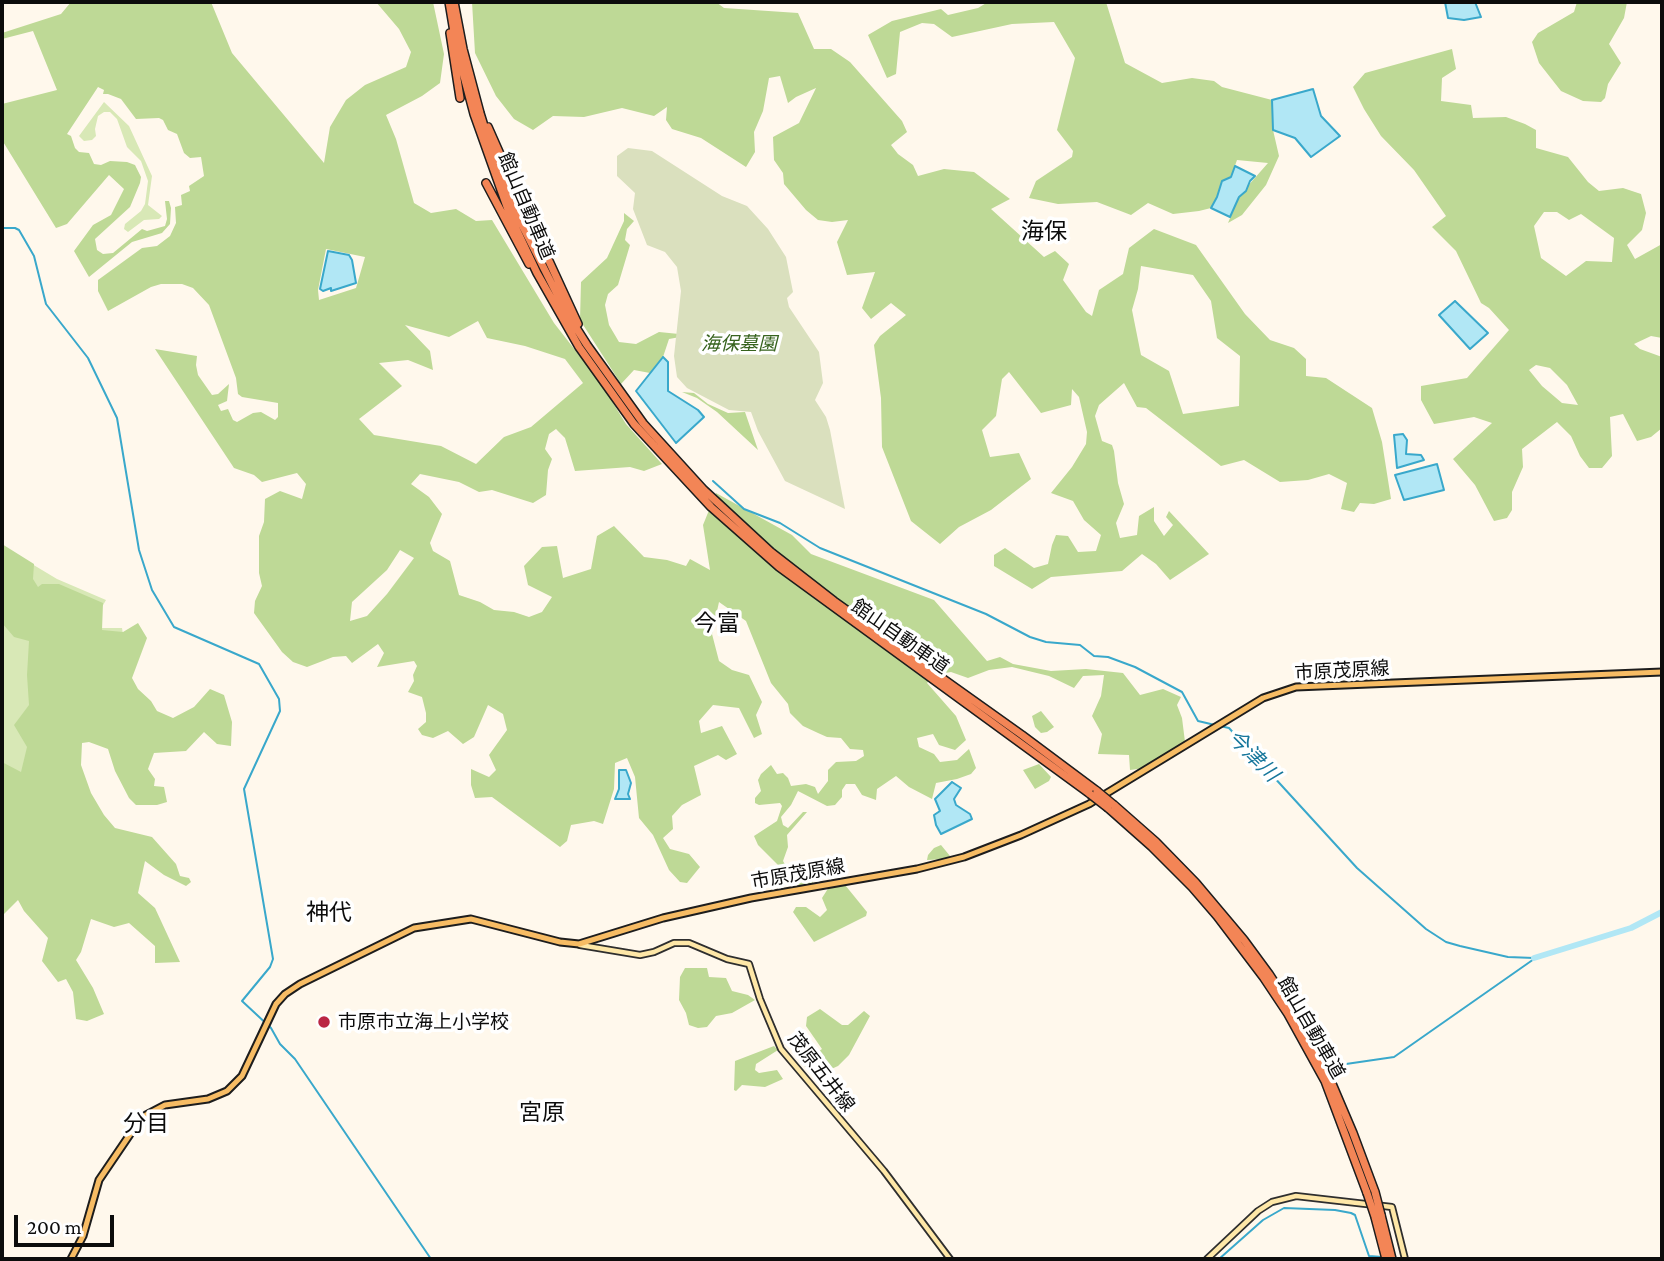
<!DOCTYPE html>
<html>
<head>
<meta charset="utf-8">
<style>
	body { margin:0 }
	#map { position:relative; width:1664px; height:1261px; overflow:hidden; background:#fff8ec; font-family:"Crimson Pro",serif }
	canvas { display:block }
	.frame { position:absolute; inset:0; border:4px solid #0c0c0c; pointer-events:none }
	.scale { position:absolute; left:14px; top:1215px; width:100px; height:32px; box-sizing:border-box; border:4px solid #0c0c0c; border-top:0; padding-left:9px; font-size:21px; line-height:24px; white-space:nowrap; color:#0c0c0c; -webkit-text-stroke:5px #fff; paint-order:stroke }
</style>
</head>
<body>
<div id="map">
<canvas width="1664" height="1261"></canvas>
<div class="frame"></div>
<div class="scale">200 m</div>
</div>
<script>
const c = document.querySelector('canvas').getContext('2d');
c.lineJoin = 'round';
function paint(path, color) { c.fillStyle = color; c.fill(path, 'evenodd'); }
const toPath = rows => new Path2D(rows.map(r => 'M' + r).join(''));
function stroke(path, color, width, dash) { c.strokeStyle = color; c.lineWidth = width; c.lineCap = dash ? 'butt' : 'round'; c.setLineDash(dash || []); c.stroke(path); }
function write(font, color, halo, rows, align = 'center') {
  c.font = font + ' "Crimson Pro","Noto Sans JP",serif'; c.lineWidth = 7; c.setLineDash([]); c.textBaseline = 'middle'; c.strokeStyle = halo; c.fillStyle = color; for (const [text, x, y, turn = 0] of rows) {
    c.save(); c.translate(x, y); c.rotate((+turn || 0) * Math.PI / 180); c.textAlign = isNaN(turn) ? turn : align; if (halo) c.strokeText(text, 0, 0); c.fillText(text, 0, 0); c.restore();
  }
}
paint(toPath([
	[104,102,129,126,152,176,148,205,162,216,159,219,144,220,128,232,124,229,125,224,141,211,145,204,148,181,141,161,127,147,117,119,110,112,104,112,98,116,95,129,96,136,92,140,84,141,79,136],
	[2,546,57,579,106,600,90,628,122,628,128,666,2,804]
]), '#d8e8b6');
paint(toPath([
	[71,2,211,2,232,53,324,163,330,127,346,100,365,85,406,67,411,52,399,29,376,2,433,2,444,54,440,83,422,96,386,115,396,139,414,203,431,213,456,209,476,221,492,220,554,323,600,382,626,424,662,464,644,471,630,467,575,471,565,438,556,429,549,434,545,449,552,459,548,470,546,495,533,503,492,490,479,492,459,482,420,474,411,484,429,497,442,514,430,543,433,551,450,561,459,595,480,602,494,610,514,612,529,617,542,612,552,597,528,585,524,566,542,547,557,546,563,578,591,569,597,536,614,526,644,557,667,560,686,566,690,559,710,570,703,525,716,493,792,535,811,554,934,600,987,661,1000,657,1013,664,1051,671,1086,669,1123,673,1140,695,1163,689,1181,697,1177,705,1182,718,1185,742,1152,767,1130,770,1129,755,1098,754,1102,734,1092,716,1101,696,1104,675,1083,676,1074,688,1049,676,1012,667,989,670,968,678,951,672,934,675,927,683,956,716,966,740,955,750,939,745,933,734,917,738,919,747,934,754,940,762,957,760,969,749,976,768,971,774,957,779,936,783,932,799,909,787,896,776,877,789,876,800,862,795,855,784,846,784,842,790,842,797,835,805,827,806,798,791,791,805,781,817,783,825,788,828,803,812,807,812,787,835,788,847,783,861,789,871,797,867,800,869,812,866,813,883,800,888,797,881,775,885,768,881,780,867,758,845,754,836,777,821,782,806,780,803,759,805,755,803,755,798,761,791,758,780,761,774,771,765,777,774,783,773,788,778,791,786,806,784,815,787,818,794,828,781,828,770,836,762,856,761,864,756,863,750,850,749,841,738,827,737,818,733,803,726,790,713,788,704,771,683,746,621,719,602,712,634,719,661,732,670,749,675,762,702,756,715,762,734,754,738,739,708,713,705,699,721,701,733,722,726,737,754,726,760,718,755,694,766,701,795,682,805,672,816,673,829,663,838,670,849,689,854,700,867,687,883,680,882,669,870,653,835,639,818,635,777,627,758,615,763,614,789,603,824,594,821,571,825,567,841,560,847,492,797,475,798,471,785,471,769,489,777,496,770,489,755,507,730,503,714,488,705,474,737,463,744,448,731,433,738,422,735,418,729,426,722,426,713,422,697,408,692,414,681,413,675,417,666,414,661,377,667,384,653,378,644,352,663,346,656,333,657,307,667,293,662,282,652,254,613,255,601,262,586,259,573,259,536,264,522,265,499,280,491,302,499,306,484,297,473,262,482,254,475,234,468,155,349,197,356,196,365,198,375,212,395,218,394,229,384,227,401,218,405,221,411,228,409,233,420,237,422,253,413,261,412,275,420,278,417,278,403,242,397,238,394,236,378,209,305,193,288,182,284,161,284,151,287,108,311,98,291,98,280,142,248,157,246,170,236,176,223,175,207,182,205,181,195,190,191,189,186,204,176,201,157,190,158,184,153,177,134,168,130,163,120,159,118,136,119,121,99,108,94,103,94,104,90,98,87,67,134,71,136,75,148,79,152,89,153,94,164,101,165,110,161,127,162,135,165,141,177,140,183,130,207,95,239,97,250,103,254,113,253,142,229,147,231,165,226,167,219,165,201,169,201,171,208,170,224,162,233,132,242,89,277,74,251,93,225,111,215,124,189,109,175,67,224,56,228,2,140,2,104,57,90,33,31,2,39,2,33,61,14],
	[326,249,365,257,356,288,319,300,318,290],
	[478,321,487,338,525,346,565,359,583,383,531,427,504,437,476,464,441,446,374,435,359,419,402,386,379,363,408,360,433,370,430,351,405,325,449,337],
	[400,550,414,558,387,594,367,616,350,621,352,602,387,570],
	[472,2,716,2,724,8,798,13,814,49,831,49,850,62,902,121,907,132,891,145,898,154,913,165,918,176,944,169,974,172,1010,199,991,209,1044,257,1055,251,1069,264,1063,280,1086,312,1092,316,1099,290,1123,274,1129,248,1154,229,1196,245,1245,314,1270,340,1294,348,1306,359,1306,376,1326,378,1372,408,1382,442,1391,499,1374,504,1360,503,1354,512,1341,509,1347,483,1329,474,1308,480,1280,482,1244,460,1221,466,1146,408,1137,407,1124,383,1099,405,1095,416,1102,441,1112,445,1114,451,1118,483,1124,504,1116,523,1120,538,1137,535,1139,516,1154,507,1154,521,1164,536,1173,525,1166,517,1169,511,1209,554,1170,580,1156,564,1142,554,1122,571,1051,577,1032,589,994,566,994,555,1005,548,1034,568,1048,564,1052,545,1056,535,1068,536,1078,552,1096,551,1101,535,1084,520,1073,501,1051,493,1072,467,1086,444,1087,432,1079,397,1072,389,1071,405,1041,413,1009,372,1002,379,996,416,982,430,990,457,1019,453,1031,479,991,510,959,527,940,544,911,521,882,447,881,398,874,345,880,336,906,315,891,303,871,319,862,308,875,272,847,275,837,242,848,220,832,222,818,220,806,210,784,184,783,173,774,160,773,137,799,123,816,88,796,97,788,103,780,76,769,78,763,111,754,132,755,152,746,167,701,138,672,129,666,120,667,107,654,116,622,108,584,117,553,116,533,130,514,119,496,96,475,53],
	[1141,266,1193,275,1211,301,1217,338,1240,356,1239,406,1183,414,1169,371,1141,355,1132,310,1138,289],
	[988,2,1106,2,1125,63,1162,83,1192,78,1214,81,1222,87,1272,100,1273,130,1279,156,1266,185,1242,215,1228,223,1239,196,1268,163,1237,160,1231,177,1222,181,1217,197,1211,208,1199,211,1173,214,1148,203,1131,215,1097,202,1058,204,1029,198,1036,181,1072,157,1073,151,1057,130,1075,58,1054,22,1012,24,952,37,934,24,922,23,900,32,896,74,887,78,868,35,892,21,941,9,948,15,978,8],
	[1577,2,1627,2,1624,18,1609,44,1621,63,1608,84,1605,98,1601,102,1583,101,1561,91,1539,63,1532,42,1538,33,1574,12],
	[1452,49,1456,69,1442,78,1441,101,1471,105,1473,118,1506,117,1525,124,1536,130,1536,148,1568,157,1588,182,1599,191,1623,188,1641,194,1646,213,1642,230,1627,245,1635,259,1662,244,1662,338,1651,336,1634,344,1640,349,1662,357,1662,428,1651,437,1637,441,1623,414,1610,417,1612,456,1602,468,1589,468,1580,456,1571,436,1557,422,1522,449,1523,467,1512,492,1512,510,1507,518,1494,521,1475,485,1453,459,1492,423,1474,417,1434,424,1421,400,1421,386,1467,378,1509,330,1489,308,1481,303,1456,251,1432,227,1446,216,1414,170,1381,136,1364,109,1353,87,1365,73],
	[1544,212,1557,212,1569,220,1581,214,1614,238,1612,262,1586,261,1566,276,1541,258,1534,226],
	[1536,365,1550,368,1567,385,1578,405,1562,403,1542,386,1529,370],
	[624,213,634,221,627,229,625,240,630,245,618,285,608,294,605,305,609,325,619,342,636,344,659,332,679,334,680,337,669,339,663,357,650,373,634,370,621,384,580,320,581,282,607,258,624,221],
	[682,392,694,393,708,404,728,413,745,412,758,450,717,412,697,398],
	[2,544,34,564,33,579,38,587,42,584,59,584,103,603,102,630,123,632,138,623,147,638,132,678,138,689,151,701,157,711,173,718,194,707,210,689,224,695,232,722,231,746,217,744,204,732,186,751,154,753,148,769,155,779,154,786,164,787,167,802,157,805,136,805,129,798,115,771,108,749,89,742,82,743,81,765,91,793,104,815,115,828,152,837,176,864,180,876,189,878,191,882,186,886,164,875,145,861,138,893,155,908,180,962,155,963,155,946,129,923,114,927,91,919,81,952,76,960,93,988,104,1014,87,1021,76,1019,73,992,66,979,58,982,42,961,48,938,24,911,18,900,2,916,2,762,21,772,27,747,14,725,29,705,27,675,29,641,14,637,2,623],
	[1041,711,1054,727,1047,732,1041,733,1035,727,1032,716],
	[1039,764,1051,777,1049,781,1035,789,1023,770],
	[941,845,950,856,945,859,927,860,928,855,934,848],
	[841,880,867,912,866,916,814,942,793,912,796,907,806,907,820,917,827,910,822,898,829,887],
	[685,968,707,968,709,977,726,978,732,991,748,995,755,1000,732,1013,716,1016,707,1027,698,1028,689,1025,686,1013,679,1000,680,977],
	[820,1009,842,1025,848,1025,864,1011,870,1016,849,1055,838,1066,818,1075,801,1064,822,1049,806,1026,807,1017],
	[774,1046,778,1050,756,1064,755,1070,759,1073,777,1070,783,1079,765,1087,742,1085,736,1091,734,1090,735,1061]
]), '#bed996');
paint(toPath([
	[628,148,652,151,722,196,747,206,768,229,786,257,793,292,787,298,789,307,819,352,823,383,815,400,826,417,830,430,845,509,785,481,758,431,751,412,729,410,687,388,677,377,674,356,681,291,677,267,665,252,647,245,633,209,635,193,617,176,617,156]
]), '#dae0be');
const water = toPath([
	[1445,2,1475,2,1481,17,1464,20,1448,18,1445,2],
	[1313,89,1321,116,1340,136,1311,157,1295,138,1273,130,1272,100,1313,89],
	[1235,166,1255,176,1250,181,1246,191,1239,197,1230,217,1211,208,1217,197,1222,181,1231,177,1235,166],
	[328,251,349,255,352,260,356,283,331,291,331,288,323,291,320,289,328,251],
	[1455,301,1488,333,1470,349,1439,315,1455,301],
	[663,357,668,362,668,391,698,410,704,417,676,443,636,391,663,357],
	[1403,434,1407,440,1406,454,1421,455,1424,460,1397,468,1394,435,1403,434],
	[1437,464,1444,490,1404,500,1395,475,1437,464],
	[619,770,626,770,631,783,628,794,630,799,615,799,619,789,619,770],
	[952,782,961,788,954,799,956,805,970,814,972,819,941,834,936,825,934,815,940,811,935,799,952,782]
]);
paint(water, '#b1e7f5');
stroke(water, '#39a8cb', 2);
stroke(toPath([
	[2,228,15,228,19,230,34,256,46,304,88,358,117,418,139,550,152,590,174,627,259,664,279,699,280,711,244,789,273,959,270,967,242,1001,271,1028,280,1044,295,1059,431,1259],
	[713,481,744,509,780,523,820,548,986,614,1030,637,1046,642,1080,645,1094,656,1108,657,1135,667,1182,692,1198,721,1215,725],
	[1220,726,1229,728,1357,868,1426,929,1446,942,1460,946,1508,957,1534,958],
	[1346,1064,1394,1057,1534,959],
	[1219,1259,1263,1220,1284,1208,1335,1210,1351,1213,1355,1215,1369,1256,1382,1257]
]), '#39a8cb', 2);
stroke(toPath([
	[1534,958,1631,928,1662,912]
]), '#b1e7f5', 6);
const secondary = toPath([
	[580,945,640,955,654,952,674,943,689,943,727,959,749,964,760,999,781,1049,884,1171,950,1259],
	[1207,1259,1258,1211,1272,1202,1296,1196,1392,1207,1405,1259]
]);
const primary = toPath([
	[71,1259,83,1236,99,1180,135,1127,146,1115,165,1105,208,1099,227,1091,242,1076,276,1004,285,994,300,984,414,928,471,919,560,942,579,944,663,918,751,898,917,869,964,857,1021,835,1089,804,1263,698,1296,687,1662,672]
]);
const highway = toPath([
	[449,2,457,50,474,114,511,218,537,273,579,347,634,424,711,507,779,567,1090,794],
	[454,2,463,49,480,113,492,152,517,215,566,312,587,345,643,423,704,490,771,552,834,601,1022,735,1097,791],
	[450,33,460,98],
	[488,127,511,179],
	[486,183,529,264],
	[549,261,578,324],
	[1114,805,1156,842,1196,883,1244,940,1269,974,1293,1011,1330,1079,1353,1133,1375,1192],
	[1108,808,1152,847,1192,887,1217,916,1264,978,1288,1014,1325,1081,1367,1193],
	[1381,1215,1392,1259],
	[1375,1217,1386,1259]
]);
stroke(secondary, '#2e2e2e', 8);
stroke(primary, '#1d1d1d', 9);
stroke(highway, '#1d1d1d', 10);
stroke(secondary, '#fee7a7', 4.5);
stroke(primary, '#f7bc64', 5);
stroke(highway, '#f38556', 7);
const highwayBridge = toPath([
	[1097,791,1114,805],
	[1090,794,1108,808],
	[1375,1192,1381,1215],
	[1367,1193,1375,1217]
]);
stroke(highwayBridge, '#1d1d1d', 10, []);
stroke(highwayBridge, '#f38556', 7);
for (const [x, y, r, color] of [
	[324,1022,7,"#ba2645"]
]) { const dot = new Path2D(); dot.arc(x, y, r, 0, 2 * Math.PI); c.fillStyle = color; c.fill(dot); stroke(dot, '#fff', 2.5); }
write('19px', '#0c0c0c', '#fff', [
	["館山自動車道",526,206,67],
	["館山自動車道",900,637,35],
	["市原茂原線",1342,671,-3],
	["市原茂原線",798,874,-10],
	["館山自動車道",1311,1028,60],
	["茂原五井線",821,1072,52]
]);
write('italic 19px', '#37631e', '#fff', [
	["海保墓園",739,344]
]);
write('19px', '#0c0c0c', '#fff', [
	["市原市立海上小学校",338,1022]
], 'left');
write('italic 21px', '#17779c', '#fff', [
	["今津川",1253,756,45]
]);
write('23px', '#0c0c0c', '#fff', [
	["海保",1044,232],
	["今富",717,624],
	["神代",329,913],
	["宮原",542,1113],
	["分目",146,1124]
]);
</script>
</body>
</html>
